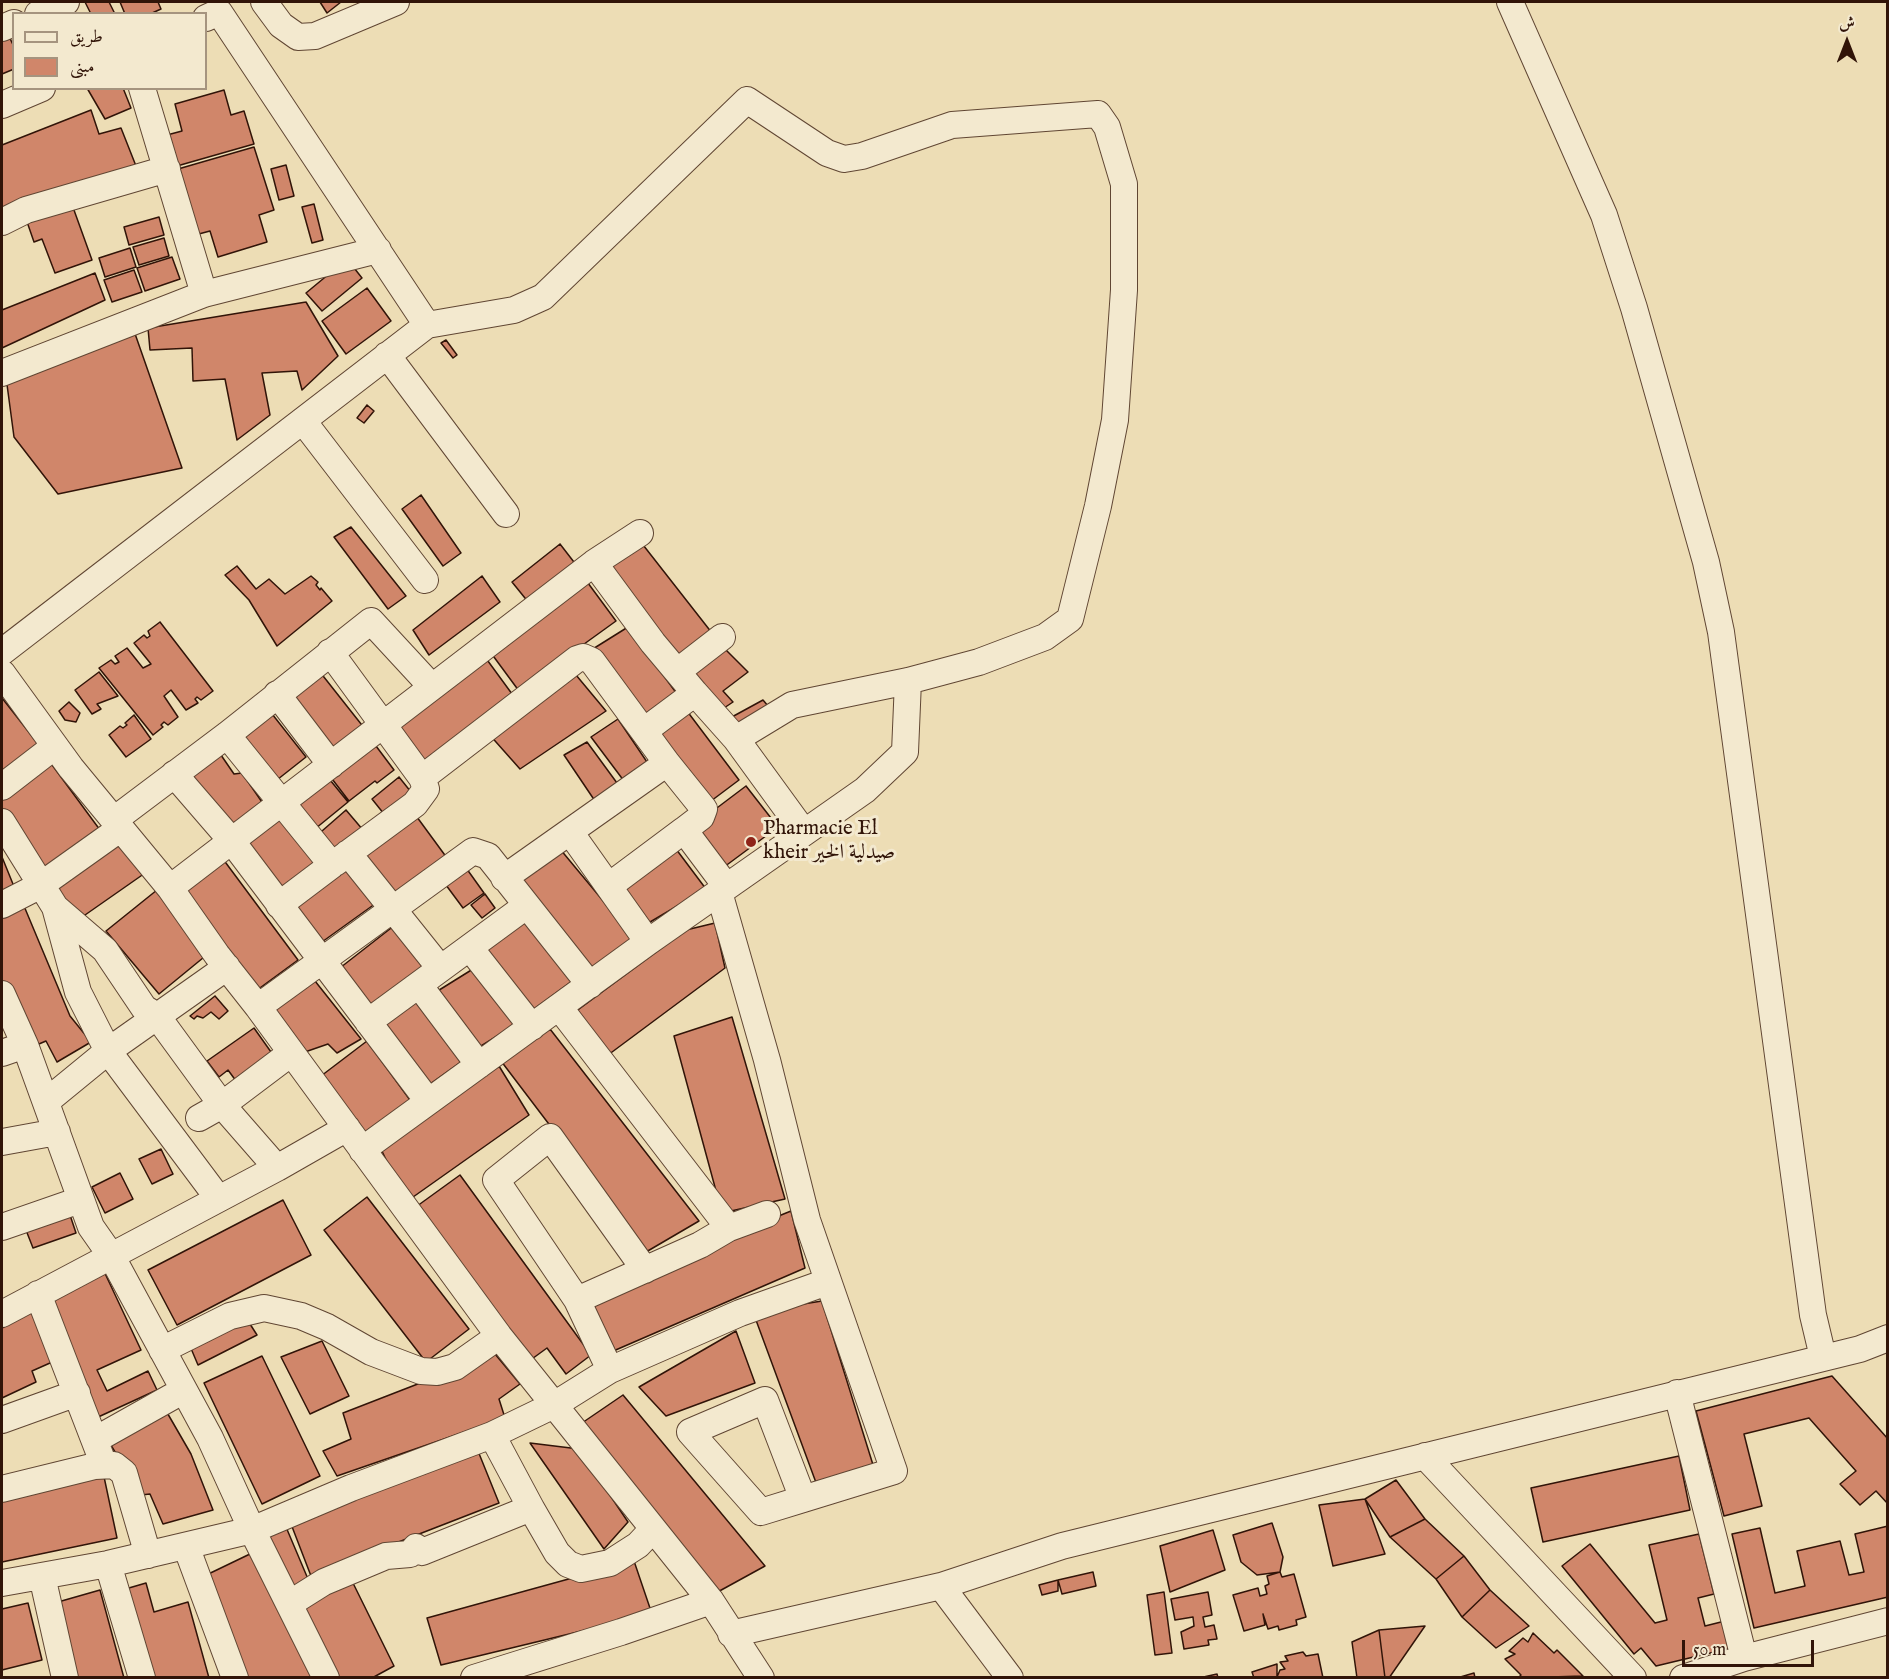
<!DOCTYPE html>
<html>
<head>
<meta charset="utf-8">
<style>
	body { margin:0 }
	#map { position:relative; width:1889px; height:1679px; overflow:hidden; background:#edddb5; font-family:"IM FELL English",Amiri,serif }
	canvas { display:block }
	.frame { position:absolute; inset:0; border:3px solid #311408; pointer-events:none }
	.legend { position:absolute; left:12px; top:12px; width:195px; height:78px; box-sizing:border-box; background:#f3e9cf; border:2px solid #a5947f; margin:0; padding:8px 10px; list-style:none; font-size:18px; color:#311408 }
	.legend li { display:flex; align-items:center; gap:12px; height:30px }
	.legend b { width:30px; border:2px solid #a5947f }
	.north { position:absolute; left:1817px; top:12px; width:60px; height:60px; -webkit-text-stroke:4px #f3e9cf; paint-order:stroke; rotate:0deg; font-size:16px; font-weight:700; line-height:24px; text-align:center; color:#311408 }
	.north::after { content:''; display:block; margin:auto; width:21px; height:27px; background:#311408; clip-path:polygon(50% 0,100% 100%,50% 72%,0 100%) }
	.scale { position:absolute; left:1682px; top:1640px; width:132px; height:27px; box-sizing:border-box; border:3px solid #311408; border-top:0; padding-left:8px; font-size:18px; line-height:21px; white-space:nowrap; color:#311408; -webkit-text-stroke:4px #f3e9cf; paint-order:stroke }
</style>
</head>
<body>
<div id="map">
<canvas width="1889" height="1679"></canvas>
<div class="frame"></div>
<ul class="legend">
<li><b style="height:8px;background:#f3e9cf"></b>طريق</li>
<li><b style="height:16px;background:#d0866a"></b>مبنى</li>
</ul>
<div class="north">ش</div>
<div class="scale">50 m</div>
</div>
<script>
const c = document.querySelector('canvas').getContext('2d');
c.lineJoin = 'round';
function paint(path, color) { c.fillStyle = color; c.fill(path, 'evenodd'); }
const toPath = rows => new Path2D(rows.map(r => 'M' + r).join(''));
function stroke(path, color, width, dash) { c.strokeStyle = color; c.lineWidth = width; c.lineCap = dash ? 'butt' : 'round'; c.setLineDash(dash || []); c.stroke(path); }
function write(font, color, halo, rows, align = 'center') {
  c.font = font + ' "IM FELL English",Amiri,serif'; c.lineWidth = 6; c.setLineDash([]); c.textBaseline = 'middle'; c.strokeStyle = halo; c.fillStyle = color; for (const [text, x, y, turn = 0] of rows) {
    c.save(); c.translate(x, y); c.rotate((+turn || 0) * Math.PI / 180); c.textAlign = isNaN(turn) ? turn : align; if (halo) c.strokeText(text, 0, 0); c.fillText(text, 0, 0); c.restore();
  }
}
const building = toPath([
	[85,2,109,2,115,14,91,14,85,2],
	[120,2,158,2,161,9,150,14,125,14,120,2],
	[320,2,341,2,327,13,320,2],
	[8,34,14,47,14,69,2,74,2,37,8,34],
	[87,88,123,88,131,108,105,119,87,88],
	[224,90,231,115,244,111,254,144,177,166,167,135,182,131,175,104,224,90],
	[91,110,99,134,121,128,136,166,2,217,2,145,91,110],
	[254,147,274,210,259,215,267,242,218,257,210,231,195,235,178,169,254,147],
	[286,165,294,196,279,200,271,169,286,165],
	[70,199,92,260,55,273,42,239,34,242,25,216,70,199],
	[314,204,323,240,312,243,302,207,314,204],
	[159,217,164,235,129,245,124,227,159,217],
	[164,238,169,256,139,265,133,247,164,238],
	[130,248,136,267,105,277,99,258,130,248],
	[172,257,180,279,145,291,137,268,172,257],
	[347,259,362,278,322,311,306,293,347,259],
	[134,270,142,292,112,302,104,280,134,270],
	[95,273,105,300,2,348,2,310,95,273],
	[367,288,391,321,346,354,322,321,367,288],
	[306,302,338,356,302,390,297,371,262,373,270,415,237,440,225,379,193,381,192,348,150,350,148,328,306,302],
	[133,328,182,468,58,494,14,437,6,377,133,328],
	[446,340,457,355,453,358,441,343,446,340],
	[367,405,374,411,364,423,357,418,367,405],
	[421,495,461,553,443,566,402,509,421,495],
	[351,527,406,596,388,609,334,537,351,527],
	[640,541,712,633,673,659,604,567,640,541],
	[560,544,577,566,529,603,512,582,560,544],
	[237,566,256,589,269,579,285,594,311,576,318,582,316,585,320,590,321,588,332,601,277,646,249,600,225,575,237,566],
	[482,576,500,602,429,655,413,630,482,576],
	[585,579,616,621,519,691,491,653,585,579],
	[160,622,213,691,201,700,197,697,195,699,198,703,186,710,171,690,164,696,178,717,168,725,164,722,161,725,163,727,153,735,99,668,111,660,115,664,119,662,115,656,127,648,143,668,151,664,134,643,144,635,147,638,150,636,148,631,160,622],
	[628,627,680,698,643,722,588,652,628,627],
	[721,645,748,672,723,691,733,702,718,712,685,672,721,645],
	[485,657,515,698,425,768,393,725,485,657],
	[316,667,365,729,320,764,271,702,316,667],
	[571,669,606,711,520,769,488,733,571,669],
	[99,672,118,696,97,704,101,709,92,714,75,690,99,672],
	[2,698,43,750,2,780,2,698],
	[763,700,773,712,739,733,730,718,763,700],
	[69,702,80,713,76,722,65,720,59,711,69,702],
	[265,705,306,757,268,787,227,735,265,705],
	[687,711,739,780,707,804,654,735,687,711],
	[134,715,151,739,126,757,109,735,120,726,123,728,127,725,125,723,134,715],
	[618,719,647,762,624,781,591,737,618,719],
	[370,738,394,770,377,783,375,781,349,801,326,771,370,738],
	[212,742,234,774,242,773,264,805,214,840,166,773,212,742],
	[587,742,617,783,595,801,564,755,587,742],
	[47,758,100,830,45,870,2,812,2,792,47,758],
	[326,775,348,802,310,833,288,807,326,775],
	[399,777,415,797,388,819,372,799,399,777],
	[746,786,778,827,720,870,689,829,746,786],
	[285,807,325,863,284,894,245,839,285,807],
	[346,810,363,830,329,856,314,838,346,810],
	[414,813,447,858,392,896,360,852,414,813],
	[116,839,148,871,75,922,50,886,116,839],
	[673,845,706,889,645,925,616,887,673,845],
	[560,849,634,938,587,974,511,881,560,849],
	[220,855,298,960,253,993,176,888,220,855],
	[2,857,15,889,2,897,2,857],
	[350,862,379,901,315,947,286,908,350,862],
	[464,865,484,893,463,908,443,881,464,865],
	[157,890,209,953,159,994,106,931,157,890],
	[485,894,495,908,482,918,471,905,485,894],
	[24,906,70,1016,91,1042,57,1062,46,1041,20,1052,2,985,2,915,24,906],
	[521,914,575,979,534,1009,484,948,521,914],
	[715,923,725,968,604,1058,571,1015,686,930,715,923],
	[395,925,428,966,369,1013,336,971,395,925],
	[481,964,518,1023,473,1051,436,992,481,964],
	[315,981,361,1039,337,1053,328,1044,302,1053,271,1012,315,981],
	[412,994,461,1062,423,1089,374,1022,412,994],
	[215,996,228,1011,219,1019,211,1012,203,1018,197,1016,194,1019,190,1016,215,996],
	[732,1017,785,1199,722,1213,674,1036,732,1017],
	[254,1028,276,1059,239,1085,228,1070,219,1077,207,1061,254,1028],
	[550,1029,699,1221,646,1252,501,1061,550,1029],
	[367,1041,410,1100,364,1133,321,1076,367,1041],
	[499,1066,529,1115,406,1202,380,1147,499,1066],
	[161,1149,173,1174,152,1184,139,1159,161,1149],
	[120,1173,133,1199,105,1213,92,1187,120,1173],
	[460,1175,591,1355,566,1374,547,1348,525,1364,413,1209,460,1175],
	[367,1197,469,1329,426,1362,324,1230,367,1197],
	[283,1200,311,1255,177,1325,148,1270,283,1200],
	[68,1209,76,1233,33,1248,24,1225,68,1209],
	[791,1211,805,1268,611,1352,591,1302,712,1243,791,1211],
	[102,1267,141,1350,97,1370,107,1391,148,1371,157,1390,96,1418,39,1296,102,1267],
	[822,1301,874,1468,818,1488,753,1312,822,1301],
	[37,1308,59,1359,32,1371,36,1382,2,1398,2,1328,37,1308],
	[243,1313,257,1335,198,1365,187,1339,243,1313],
	[736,1331,755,1383,666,1416,639,1387,736,1331],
	[322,1341,349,1396,310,1414,281,1357,322,1341],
	[495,1354,520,1384,499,1399,505,1418,337,1476,323,1451,351,1439,343,1413,495,1354],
	[262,1356,320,1476,262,1504,204,1383,262,1356],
	[1832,1376,1888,1439,1888,1504,1876,1491,1860,1505,1840,1484,1856,1471,1809,1418,1744,1434,1762,1506,1724,1516,1696,1411,1832,1376],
	[623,1395,765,1566,714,1594,579,1425,623,1395],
	[165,1409,191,1454,213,1510,163,1524,150,1494,141,1495,109,1442,165,1409],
	[530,1443,579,1449,628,1522,604,1549,530,1443],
	[478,1451,499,1503,311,1576,291,1524,478,1451],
	[1679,1456,1690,1510,1543,1542,1531,1488,1679,1456],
	[103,1472,117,1538,2,1562,2,1493,103,1472],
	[1396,1480,1425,1519,1390,1537,1365,1499,1396,1480],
	[1365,1499,1385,1554,1333,1566,1319,1505,1365,1499],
	[1425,1519,1464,1556,1436,1579,1390,1537,1425,1519],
	[1272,1523,1283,1557,1280,1572,1257,1575,1241,1562,1233,1535,1272,1523],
	[1888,1526,1888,1597,1754,1628,1732,1534,1760,1528,1775,1593,1805,1586,1797,1551,1840,1541,1849,1575,1864,1572,1855,1534,1888,1526],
	[286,1527,308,1579,292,1590,259,1540,286,1527],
	[1213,1530,1225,1570,1170,1592,1160,1546,1213,1530],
	[1699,1534,1714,1594,1698,1598,1705,1626,1725,1621,1731,1648,1656,1666,1641,1648,1634,1654,1562,1566,1590,1544,1655,1623,1667,1620,1649,1545,1699,1534],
	[252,1553,312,1678,245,1678,198,1579,252,1553],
	[1464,1556,1490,1590,1462,1617,1436,1579,1464,1556],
	[634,1561,652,1614,441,1665,427,1618,634,1561],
	[1093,1572,1096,1586,1062,1594,1058,1580,1093,1572],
	[1280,1572,1282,1577,1294,1574,1306,1617,1296,1620,1297,1625,1279,1630,1278,1626,1268,1629,1263,1614,1265,1625,1244,1631,1233,1595,1258,1588,1260,1596,1267,1594,1265,1586,1269,1584,1267,1576,1280,1572],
	[350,1577,394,1666,372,1678,335,1678,297,1604,350,1577],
	[1058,1580,1058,1591,1042,1595,1039,1585,1058,1580],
	[146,1583,154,1612,188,1602,209,1678,146,1678,122,1590,146,1583],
	[100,1590,124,1678,72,1678,51,1604,100,1590],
	[1490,1590,1529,1626,1496,1648,1462,1617,1490,1590],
	[1164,1592,1172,1653,1155,1655,1147,1595,1164,1592],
	[1208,1592,1212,1615,1203,1617,1205,1627,1214,1625,1217,1639,1208,1640,1209,1645,1184,1649,1181,1632,1194,1626,1193,1617,1175,1620,1171,1599,1208,1592],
	[28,1603,42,1660,2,1670,2,1609,28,1603],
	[1425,1626,1389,1678,1385,1678,1379,1630,1425,1626],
	[1379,1630,1385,1678,1357,1678,1352,1642,1379,1630],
	[1533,1633,1554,1653,1557,1650,1583,1676,1518,1678,1521,1675,1505,1659,1515,1654,1509,1651,1523,1638,1528,1642,1533,1633],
	[1303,1652,1306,1656,1318,1654,1323,1678,1254,1678,1252,1672,1277,1664,1277,1677,1280,1670,1285,1669,1280,1662,1288,1661,1285,1656,1303,1652],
	[1474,1673,1475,1678,1457,1678,1474,1673],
	[1217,1674,1218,1678,1199,1678,1217,1674]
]);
paint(building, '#d0866a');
stroke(building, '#311408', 1.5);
const minor = toPath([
	[264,2,281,25,298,37,315,36,396,2],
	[1510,2,1604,215,1634,308,1706,562,1721,632,1813,1315,1823,1357],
	[38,14,66,2],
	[206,18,219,12,427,325],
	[2,28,14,23],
	[142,88,204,294],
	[2,105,42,88],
	[2,222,26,210,167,169],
	[387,355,506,514],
	[2,373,204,294,378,250],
	[303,421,425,580],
	[594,563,653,643,695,693],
	[2,652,427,325,514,310,543,297,747,100,827,153,844,159,862,156,952,125,1098,114,1107,127,1124,184,1124,290,1115,420,1098,506,1070,619,1045,637,979,662,908,681,792,705,736,739],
	[330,652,422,778,577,659,583,657,592,661,667,763],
	[678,671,722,637],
	[2,673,71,768,170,888,217,955,258,1007,499,1336,711,1601,761,1678],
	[277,694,331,765],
	[644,731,695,693,736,739,803,831],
	[227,735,332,865,279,905],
	[174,774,231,840,428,1101],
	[2,787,55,746],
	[114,820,227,735,371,621,432,687],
	[2,822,55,907,105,950,144,1008,157,1016,222,1105,277,1168],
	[570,832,648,942],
	[348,853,440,968],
	[335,863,415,804,426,789,422,778],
	[504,878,667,763,704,809,701,817,684,830,726,886],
	[609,886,684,830],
	[170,888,594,563,640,533],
	[719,892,767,1060,807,1220,894,1471,803,1499,761,1512,690,1432,765,1400,803,1499],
	[2,905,41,885,121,828],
	[55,907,78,992,108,1051,218,1198],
	[470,948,532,1027],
	[419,985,479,1065],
	[2,994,25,1045,91,1227,112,1257,210,1438,252,1530,326,1678],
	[258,1007,473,851,488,856,590,985],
	[559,1007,729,1228,767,1214],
	[368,1022,526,906],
	[2,1053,25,1045],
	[47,1101,108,1051,227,967],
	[199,1118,222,1105,291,1053],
	[2,1142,57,1132],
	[362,1150,648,942,865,790,905,752,908,681],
	[2,1227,80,1200],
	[38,1294,104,1465],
	[577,1300,496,1180,550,1137,645,1270],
	[2,1314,277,1168,347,1128],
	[162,1350,230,1316,264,1308,301,1316,327,1327,371,1352,421,1371,437,1372,455,1367,499,1336],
	[610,1370,577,1300,700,1245,729,1228],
	[1677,1393,1744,1658],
	[2,1420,77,1393],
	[95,1440,184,1390],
	[1425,1456,1633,1678],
	[2,1489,95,1466,114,1465,124,1473,148,1555],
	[531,1508,557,1553,568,1564,581,1569,610,1563,638,1545,653,1529],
	[186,1546,235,1678],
	[108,1564,142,1678],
	[42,1576,65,1678],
	[2,1583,108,1564,252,1530,351,1488,492,1435,554,1405,610,1370,740,1313,827,1282],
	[289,1604,324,1582,386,1556,410,1554,416,1547,422,1552,531,1508,492,1435],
	[731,1634,941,1586],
	[474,1678,621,1632,711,1601],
	[1010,1678,941,1586,1062,1546,1860,1349,1888,1338],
	[1683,1678,1744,1658,1888,1621]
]);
stroke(minor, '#604633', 28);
stroke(minor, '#f3e9cf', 26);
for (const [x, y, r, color] of [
	[751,842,6,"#8f2418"]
]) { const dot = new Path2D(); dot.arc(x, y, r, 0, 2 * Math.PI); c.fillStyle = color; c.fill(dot); stroke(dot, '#f3e9cf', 2); }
write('21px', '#311408', '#f3e9cf', [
	["Pharmacie El",763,830],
	["kheir صيدلية الخير",763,854]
], 'left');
</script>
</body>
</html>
